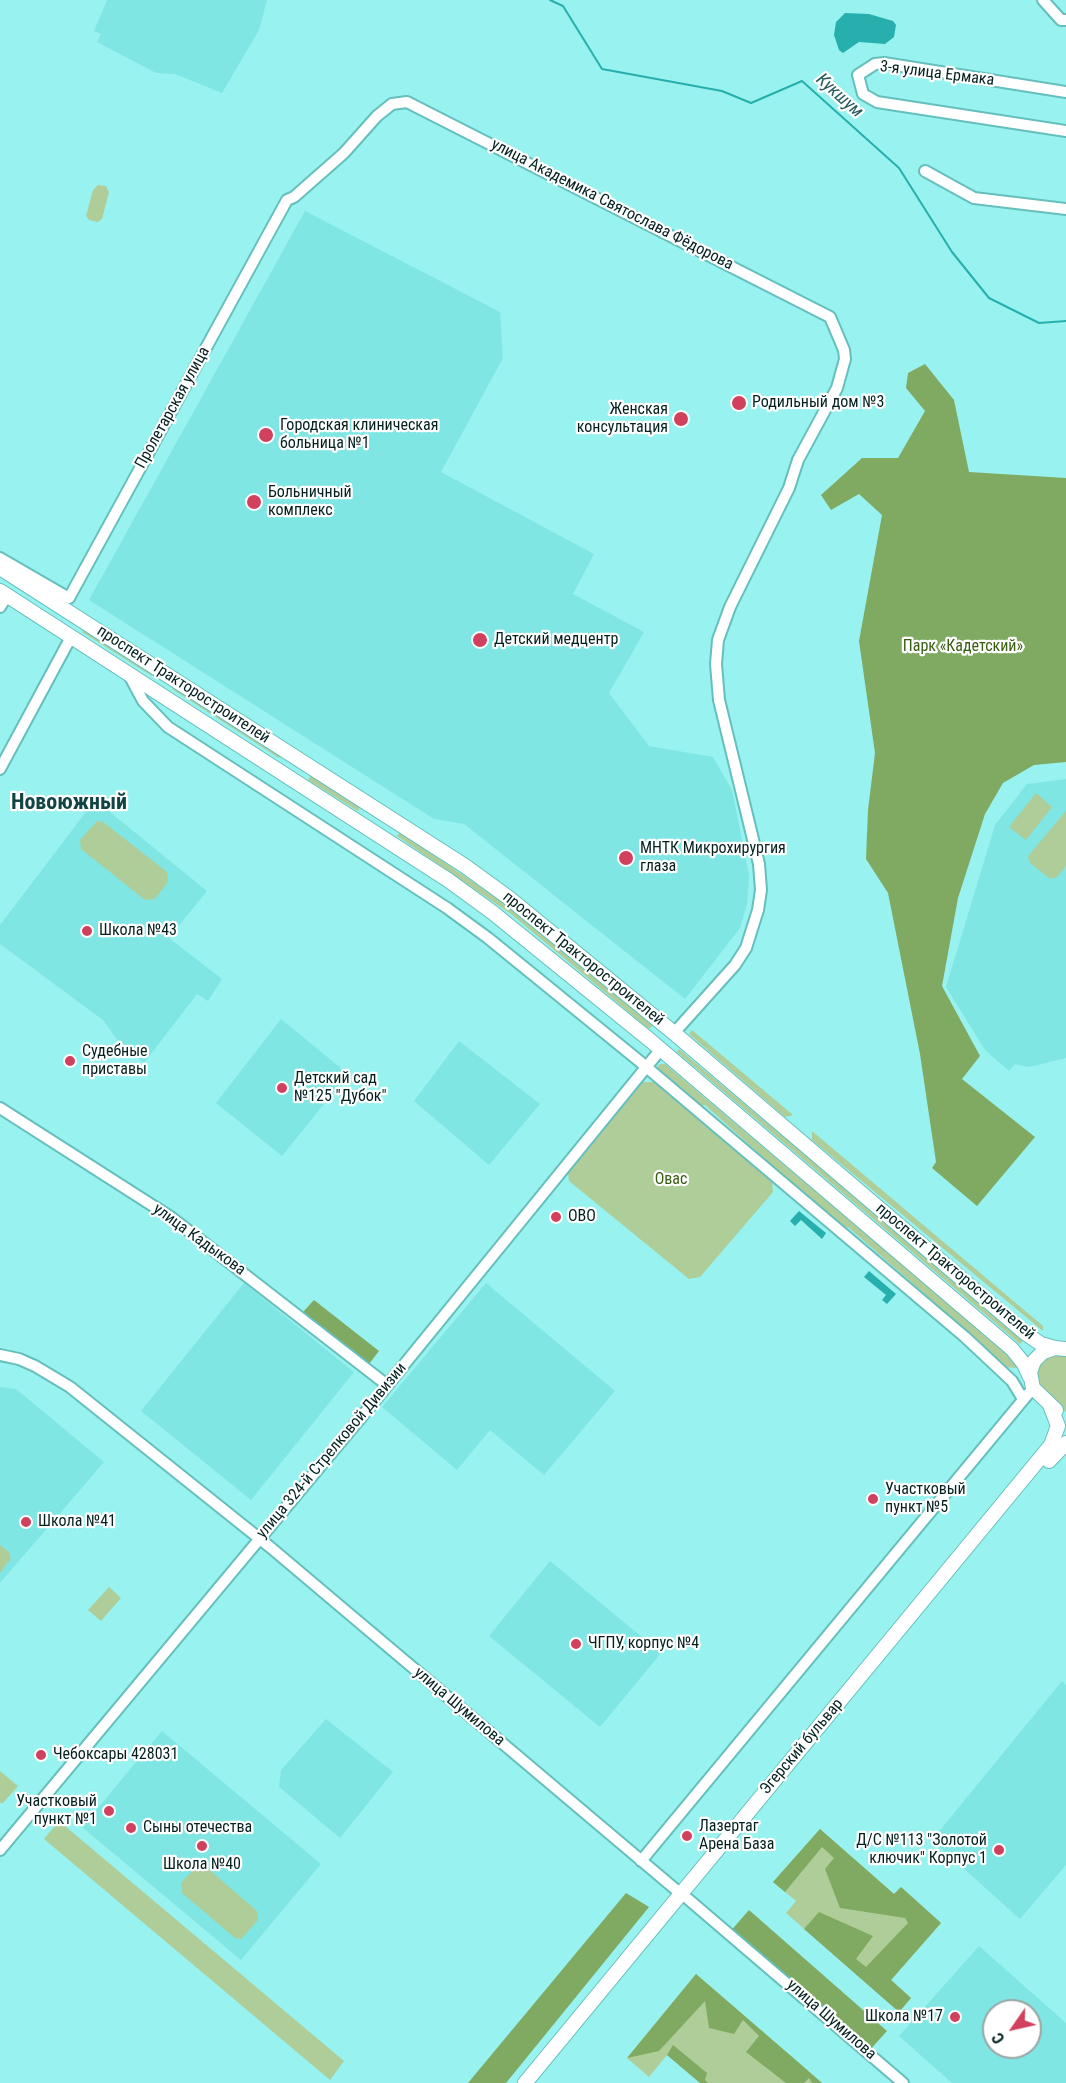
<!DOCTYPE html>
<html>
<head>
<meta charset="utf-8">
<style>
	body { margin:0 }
	#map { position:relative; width:1066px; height:2083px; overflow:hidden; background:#98f2ef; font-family:"Roboto Condensed",sans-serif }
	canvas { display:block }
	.north { position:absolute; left:982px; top:1999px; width:60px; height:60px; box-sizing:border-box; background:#fff; border:2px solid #9aa6a5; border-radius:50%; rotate:236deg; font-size:16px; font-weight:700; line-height:24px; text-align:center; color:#03201f }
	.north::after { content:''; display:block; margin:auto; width:21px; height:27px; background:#d1415e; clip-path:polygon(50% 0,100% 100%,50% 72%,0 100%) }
</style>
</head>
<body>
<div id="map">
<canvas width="1066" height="2083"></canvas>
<div class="north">С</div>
</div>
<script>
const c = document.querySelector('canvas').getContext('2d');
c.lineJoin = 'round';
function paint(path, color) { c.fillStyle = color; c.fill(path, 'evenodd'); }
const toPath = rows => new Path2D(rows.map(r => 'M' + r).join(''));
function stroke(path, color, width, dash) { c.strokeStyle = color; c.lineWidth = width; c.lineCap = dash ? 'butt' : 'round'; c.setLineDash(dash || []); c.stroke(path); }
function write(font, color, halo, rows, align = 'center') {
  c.font = font + ' "Roboto Condensed",sans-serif'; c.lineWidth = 4.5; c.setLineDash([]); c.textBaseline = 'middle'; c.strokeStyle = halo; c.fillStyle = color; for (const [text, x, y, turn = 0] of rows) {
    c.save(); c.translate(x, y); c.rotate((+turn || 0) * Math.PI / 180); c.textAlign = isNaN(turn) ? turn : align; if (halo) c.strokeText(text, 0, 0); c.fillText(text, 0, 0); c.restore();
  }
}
paint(toPath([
	[107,0,267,0,259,30,222,93,175,74,156,73,97,42,101,34,94,31],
	[305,211,500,312,503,358,441,472,594,554,573,594,644,632,609,693,649,746,713,757,732,790,749,875,747,904,740,928,685,999,464,824,434,819,89,600],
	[1066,779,1066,1058,1029,1067,1015,1064,1009,1071,985,1050,946,987,995,825,1027,784],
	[95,800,207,891,169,938,222,979,208,1001,197,994,144,1063,121,1045,103,1020,0,944,0,925],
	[281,1019,348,1074,282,1156,216,1103],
	[459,1041,540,1104,489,1165,414,1101],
	[244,1283,354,1372,251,1500,141,1411],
	[486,1283,615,1391,544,1475,490,1430,457,1470,382,1407],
	[0,1387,16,1389,104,1462,0,1583],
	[550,1561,661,1653,600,1727,489,1636],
	[1062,1681,1066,1685,1066,1865,1020,1919,932,1840],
	[326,1719,393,1772,340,1838,279,1787,281,1770],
	[162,1731,321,1864,241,1960,82,1827],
	[979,1946,1066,2023,1066,2083,952,2083,899,2036],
	[994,2011,1030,2011,1030,2047,994,2047]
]), '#80e6e3');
paint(toPath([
	[98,185,106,186,109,192,102,219,98,222,89,220,86,216,93,190],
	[85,628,154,672,152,676,82,632],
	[174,685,282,754,279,758,172,689],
	[311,775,361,806,358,811,308,780],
	[1036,793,1052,807,1026,840,1009,827],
	[1066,811,1066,866,1056,878,1049,878,1030,863,1028,856],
	[97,821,103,822,167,872,168,882,155,899,145,900,81,849,80,840],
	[400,832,514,910,653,1025,649,1029,511,914,397,836],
	[692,1030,793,1115,785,1117,689,1034],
	[679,1049,1024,1339,1020,1344,677,1052],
	[660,1064,665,1064,1010,1356,1017,1368,1004,1367,966,1334,966,1330,848,1227,843,1229,705,1105,699,1107,656,1069],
	[643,1082,654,1082,772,1181,773,1192,700,1277,689,1279,569,1181,568,1173],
	[812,1131,1043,1326,1043,1331,812,1140],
	[1055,1352,1066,1354,1066,1412,1039,1388,1036,1370,1039,1363],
	[0,1545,9,1552,11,1558,0,1573],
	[109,1587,121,1598,101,1621,88,1610],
	[0,1771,18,1786,2,1804,0,1802],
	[59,1821,344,2061,330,2080,44,1839],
	[820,1829,894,1894,901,1887,941,1923,891,1980,911,1998,899,2012,786,1913,796,1901,773,1882],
	[198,1865,205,1866,257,1911,258,1920,241,1939,235,1938,182,1893,181,1883],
	[696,1974,822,2083,700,2083,667,2055,649,2077,627,2058]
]), '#aecd99');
paint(toPath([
	[925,364,954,400,969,472,1066,478,1066,762,1034,765,1003,783,985,814,958,898,942,986,980,1056,962,1079,1035,1137,977,1206,932,1168,936,1162,920,1054,888,893,866,859,868,810,875,753,859,641,882,515,859,494,831,510,821,495,862,458,898,458,925,411,906,388,908,373],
	[314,1300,379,1351,369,1364,303,1312],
	[820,1829,894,1894,901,1887,941,1923,891,1980,911,1998,899,2012,804,1929,819,1912,873,1936,856,1959,866,1967,908,1923,905,1918,840,1908,825,1869,834,1858,822,1847,785,1892,773,1882],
	[626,1893,649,1907,506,2083,468,2083],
	[749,1910,887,2031,868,2052,729,1933],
	[696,1974,798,2062,822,2083,812,2083,809,2078,804,2083,786,2083,746,2052,759,2036,743,2020,734,2034,709,2028,705,2001,659,2051,627,2058],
	[673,2045,707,2073,705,2080,708,2083,700,2083,667,2055]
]), '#80aa61');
paint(toPath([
	[845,13,869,14,893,21,896,25,894,37,885,44,859,42,843,53,839,50,834,35,836,22],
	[799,1211,826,1233,822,1239,801,1220,795,1226,790,1221],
	[869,1271,896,1294,887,1304,882,1300,886,1295,864,1277]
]), '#26afac');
stroke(toPath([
	[550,0,563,6,602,69,722,91,751,103,802,81,899,168,952,252,989,298,1039,323,1066,321]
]), '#26afac', 2);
const minor = toPath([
	[1043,0,1061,20,1066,20],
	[1066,92,884,63,875,64,858,75,863,94,877,102,1066,131],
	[925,171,974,198,1066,209],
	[0,558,69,598],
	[69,598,287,200,294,197,344,153,377,116,392,104,407,102,830,317,844,350,845,359,837,388,798,460,789,488,730,607,718,640,716,664,719,700,759,864,761,890,758,910,746,948,735,965,674,1033],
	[0,607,7,596],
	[129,675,143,701,168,727,447,908,488,938,638,1060,965,1337,1012,1381,1023,1399],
	[0,769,71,637],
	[0,1108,172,1218,387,1385],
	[0,1355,19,1359,35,1366,70,1387,270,1547,681,1894],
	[0,1850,368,1409,661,1049],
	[641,1861,1028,1394],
	[688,1899,903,2083]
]);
const major = toPath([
	[0,568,465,866,509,898,674,1033,1025,1333,1041,1344,1055,1348],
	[0,591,448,880,492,912,651,1041,1012,1349,1024,1364,1030,1377],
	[1056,1410,1033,1388,1030,1372,1034,1361,1043,1352,1055,1348,1066,1349],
	[1049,1461,1066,1443],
	[525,2083,1051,1445,1058,1426,1050,1405]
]);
stroke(minor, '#65bfbc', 14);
stroke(major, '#65bfbc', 16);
stroke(minor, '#fff', 10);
stroke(major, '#fff', 14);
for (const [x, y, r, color] of [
	[739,403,8,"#d1415e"],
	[681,419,8,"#d1415e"],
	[266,435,8,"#d1415e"],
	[254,502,8,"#d1415e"],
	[480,640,8,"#d1415e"],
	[626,858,8,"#d1415e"],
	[87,931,6,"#d1415e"],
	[70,1061,6,"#d1415e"],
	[282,1088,6,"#d1415e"],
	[556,1217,6,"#d1415e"],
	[873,1499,6,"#d1415e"],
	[26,1522,6,"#d1415e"],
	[576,1644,6,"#d1415e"],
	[41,1755,6,"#d1415e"],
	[109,1811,6,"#d1415e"],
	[131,1828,6,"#d1415e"],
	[687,1836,6,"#d1415e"],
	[202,1846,6,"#d1415e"],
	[999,1850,6,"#d1415e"],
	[955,2017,6,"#d1415e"]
]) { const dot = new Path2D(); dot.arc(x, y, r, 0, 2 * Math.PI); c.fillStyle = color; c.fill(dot); stroke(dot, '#fff', 2); }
write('16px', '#03201f', '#fff', [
	["3-я улица Ермака",937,74,7],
	["улица Академика Святослава Фёдорова",612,205,27],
	["Пролетарская улица",173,408,-61],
	["проспект Тракторостроителей",183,685,33],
	["проспект Тракторостроителей",583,959,39],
	["улица Кадыкова",199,1240,36],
	["проспект Тракторостроителей",955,1272,40],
	["улица 324-й Стрелковой Дивизии",332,1451,-50],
	["улица Шумилова",459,1707,40],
	["Эгерский бульвар",802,1747,-50],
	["улица Шумилова",831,2020,41]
]);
write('16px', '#03201f', '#fff', [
	["Родильный дом №3",752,403],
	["Женская",668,410,"right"],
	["консультация",668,428,"right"],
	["Городская клиническая",280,426],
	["больница №1",280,444],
	["Больничный",268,493],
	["комплекс",268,511],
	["Детский медцентр",494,640],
	["МНТК Микрохирургия",640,849],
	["глаза",640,867],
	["Школа №43",99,931],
	["Судебные",82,1052],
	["приставы",82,1070],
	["Детский сад",294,1079],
	["№125 \"Дубок\"",294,1097],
	["ОВО",568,1217],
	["Участковый",885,1490],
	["пункт №5",885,1508],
	["Школа №41",38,1522],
	["ЧГПУ, корпус №4",588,1644],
	["Чебоксары 428031",53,1755],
	["Участковый",97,1802,"right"],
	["пункт №1",97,1820,"right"],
	["Лазертаг",699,1827],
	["Арена База",699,1845],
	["Сыны отечества",143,1828],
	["Д/С №113 \"Золотой",987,1841,"right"],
	["ключик\" Корпус 1",987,1859,"right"],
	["Школа №40",202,1865,"center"],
	["Школа №17",943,2017,"right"]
], 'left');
write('16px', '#375d10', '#fff', [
	["Парк «Кадетский»",963,647],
	["Овас",671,1180]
]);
write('italic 18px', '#275c5a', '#fff', [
	["Кукшум",839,96,42]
]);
write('bold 22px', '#124443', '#fff', [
	["Новоюжный",69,803]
]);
</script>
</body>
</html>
